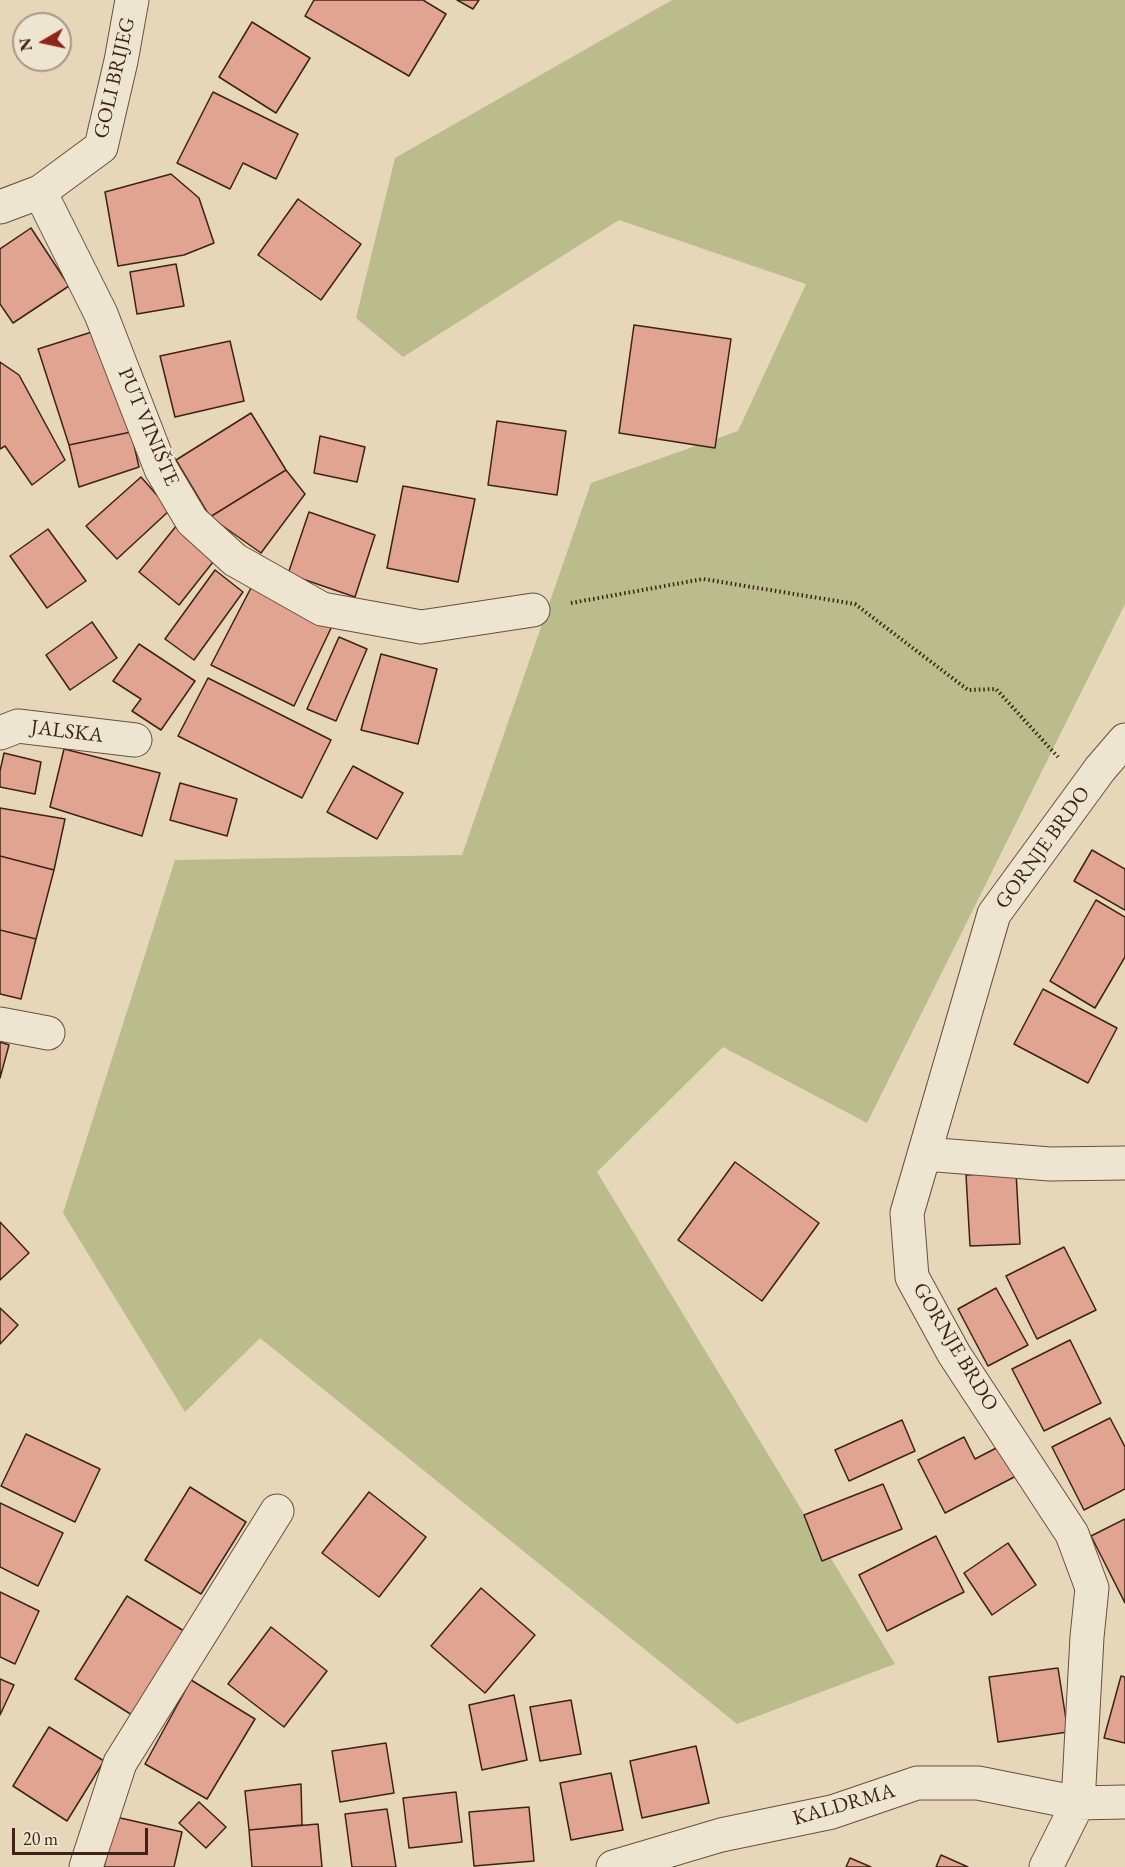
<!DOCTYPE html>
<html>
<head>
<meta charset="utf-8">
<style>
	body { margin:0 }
	#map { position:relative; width:1125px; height:1867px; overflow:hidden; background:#e5d7b8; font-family:"EB Garamond",serif }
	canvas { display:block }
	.north { position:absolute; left:12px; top:12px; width:60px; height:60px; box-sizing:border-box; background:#eee5d1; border:2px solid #a89786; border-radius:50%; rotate:261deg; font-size:16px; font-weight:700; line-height:24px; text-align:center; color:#3e2215 }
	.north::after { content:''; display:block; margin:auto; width:21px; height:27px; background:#8f2418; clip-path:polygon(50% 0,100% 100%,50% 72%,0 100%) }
	.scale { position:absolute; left:12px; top:1828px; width:136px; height:27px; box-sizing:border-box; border:3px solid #3e2215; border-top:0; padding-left:8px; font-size:18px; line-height:21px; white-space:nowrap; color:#3e2215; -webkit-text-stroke:4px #eee5d1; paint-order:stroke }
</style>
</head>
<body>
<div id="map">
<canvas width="1125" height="1867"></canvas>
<div class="north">N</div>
<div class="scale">20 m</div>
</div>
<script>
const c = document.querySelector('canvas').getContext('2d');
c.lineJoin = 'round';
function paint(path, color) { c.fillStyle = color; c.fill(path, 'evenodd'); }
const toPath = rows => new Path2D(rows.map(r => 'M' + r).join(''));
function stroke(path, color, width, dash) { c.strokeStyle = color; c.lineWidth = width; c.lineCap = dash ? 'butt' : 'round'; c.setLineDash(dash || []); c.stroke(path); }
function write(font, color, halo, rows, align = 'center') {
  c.font = font + ' "EB Garamond",serif'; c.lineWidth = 5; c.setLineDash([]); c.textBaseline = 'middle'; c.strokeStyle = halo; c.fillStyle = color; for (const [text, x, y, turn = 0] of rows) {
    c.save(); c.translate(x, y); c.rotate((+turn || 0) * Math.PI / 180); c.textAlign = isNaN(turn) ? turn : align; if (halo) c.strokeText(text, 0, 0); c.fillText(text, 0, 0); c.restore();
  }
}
paint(toPath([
	[672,0,1125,0,1125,604,867,1123,723,1047,597,1172,895,1664,737,1724,260,1338,185,1412,63,1213,175,860,462,855,591,483,738,431,806,284,619,220,403,357,356,318,395,158]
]), '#babd8b');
const building = toPath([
	[314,0,423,0,446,14,409,76,305,16,314,0],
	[457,0,479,0,473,9,457,0],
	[252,22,310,58,276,113,219,77,252,22],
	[213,92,298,134,276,179,243,163,230,189,177,163,213,92],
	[171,174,199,198,214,243,184,255,118,266,105,192,171,174],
	[298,199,361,244,321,300,258,255,298,199],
	[31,228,69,286,13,323,0,304,0,249,31,228],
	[176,264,184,306,137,314,130,272,176,264],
	[634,325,731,339,715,448,619,433,634,325],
	[95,331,131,432,69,445,38,349,95,331],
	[230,341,244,401,175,417,160,356,230,341],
	[0,362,19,375,65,460,32,485,5,446,0,449,0,362],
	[251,413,286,470,210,517,176,460,251,413],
	[497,421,566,431,557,495,488,485,497,421],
	[131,432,139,467,79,487,69,445,131,432],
	[320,436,365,447,357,482,314,473,320,436],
	[286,470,305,494,261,553,210,517,286,470],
	[141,477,170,510,117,559,86,526,141,477],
	[403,486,475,499,458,582,387,568,403,486],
	[309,512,375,535,355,597,288,574,309,512],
	[177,525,217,557,179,605,139,572,177,525],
	[48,529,86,581,47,608,10,556,48,529],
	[215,570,243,592,194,660,165,639,215,570],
	[254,582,333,624,294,706,211,665,254,582],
	[92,622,117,658,70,690,46,655,92,622],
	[339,637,367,649,336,721,307,709,339,637],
	[139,644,195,681,161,730,132,711,141,699,113,681,139,644],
	[381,654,437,669,418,744,361,730,381,654],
	[208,678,331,740,302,798,178,736,208,678],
	[64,749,160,773,142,836,50,807,64,749],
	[4,753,41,762,35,794,0,787,0,771,4,753],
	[353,766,403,793,377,839,327,812,353,766],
	[180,783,237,799,227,836,170,820,180,783],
	[0,808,65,819,54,870,0,856,0,808],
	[1092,850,1125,869,1125,910,1074,881,1092,850],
	[0,856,54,870,36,939,0,930,0,856],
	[1096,900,1125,917,1125,957,1095,1008,1050,981,1096,900],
	[0,930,36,939,21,999,0,994,0,930],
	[1043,989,1117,1028,1088,1083,1014,1044,1043,989],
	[0,1042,9,1045,0,1078,0,1042],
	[735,1162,819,1223,762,1301,678,1240,735,1162],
	[1016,1172,1020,1244,970,1246,966,1175,1016,1172],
	[0,1222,29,1253,0,1280,0,1222],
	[1064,1247,1096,1310,1037,1339,1006,1276,1064,1247],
	[996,1288,1028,1345,988,1366,958,1309,996,1288],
	[0,1308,18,1325,0,1344,0,1308],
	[1070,1340,1101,1403,1044,1431,1012,1369,1070,1340],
	[1110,1418,1125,1447,1125,1489,1084,1510,1052,1447,1110,1418],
	[902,1420,915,1451,849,1481,835,1450,902,1420],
	[26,1434,100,1469,75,1522,1,1486,26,1434],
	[964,1437,975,1459,1004,1444,1020,1474,945,1513,918,1460,964,1437],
	[883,1484,902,1529,822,1561,804,1515,883,1484],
	[190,1487,246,1522,201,1594,145,1560,190,1487],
	[369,1492,426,1537,379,1597,322,1553,369,1492],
	[0,1503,63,1533,38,1586,0,1567,0,1503],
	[1125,1519,1125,1603,1091,1536,1125,1519],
	[936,1536,964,1592,887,1631,859,1575,936,1536],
	[1008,1543,1036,1585,992,1615,964,1573,1008,1543],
	[481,1588,535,1635,485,1693,431,1646,481,1588],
	[0,1592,39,1611,15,1664,0,1657,0,1592],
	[127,1596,184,1631,132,1715,75,1679,127,1596],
	[271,1627,327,1671,284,1727,228,1684,271,1627],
	[1058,1668,1068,1732,998,1742,989,1677,1058,1668],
	[1121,1676,1125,1677,1125,1743,1104,1738,1121,1676],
	[0,1679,14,1685,0,1715,0,1679],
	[191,1680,255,1719,207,1799,145,1764,191,1680],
	[514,1695,527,1760,482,1770,469,1705,514,1695],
	[571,1700,581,1754,540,1761,530,1707,571,1700],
	[49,1727,104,1761,67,1821,13,1786,49,1727],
	[386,1743,394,1793,340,1802,332,1751,386,1743],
	[696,1746,709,1803,642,1818,630,1761,696,1746],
	[611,1773,623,1830,571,1840,560,1783,611,1773],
	[301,1784,302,1825,249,1830,245,1791,301,1784],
	[456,1792,462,1842,409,1848,403,1798,456,1792],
	[199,1802,226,1827,206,1848,179,1823,199,1802],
	[529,1807,534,1861,474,1866,469,1812,529,1807],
	[387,1809,396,1867,352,1867,345,1814,387,1809],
	[116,1817,182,1832,174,1867,104,1867,116,1817],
	[318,1824,322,1867,252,1867,249,1830,318,1824],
	[941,1855,968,1867,936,1867,941,1855],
	[850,1858,871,1867,846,1867,850,1858]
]);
paint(building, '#e1a491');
stroke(building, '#3e2215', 1.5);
const minor = toPath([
	[40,192,101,314,161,469,192,521,235,560,322,609,421,627,533,610],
	[0,207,40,192,101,147,121,61,132,0],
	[0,733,18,726,135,740],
	[0,1024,48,1033],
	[925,1154,1050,1164,1125,1163],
	[86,1867,120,1763,277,1511],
	[613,1867,721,1835,832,1812,917,1783,978,1783,1078,1803,1125,1802],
	[1046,1867,1078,1803,1087,1637,1092,1588,1072,1534,954,1354,912,1277,907,1213,994,914,1100,769,1125,740]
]);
stroke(minor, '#684f3e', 35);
stroke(toPath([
	[571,603,703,579,855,604,968,690,996,689,1058,757]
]), '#3e2215', 4, [1.5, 3]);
stroke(minor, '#eee5d1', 33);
write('21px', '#3e2215', '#eee5d1', [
	["GOLI BRIJEG",115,78,-77],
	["PUT VINIŠTE",148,427,67],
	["JALSKA",67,732,7],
	["GORNJE BRDO",1043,848,-54],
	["GORNJE BRDO",955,1347,59],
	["KALDRMA",844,1805,-16]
]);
</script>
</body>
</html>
